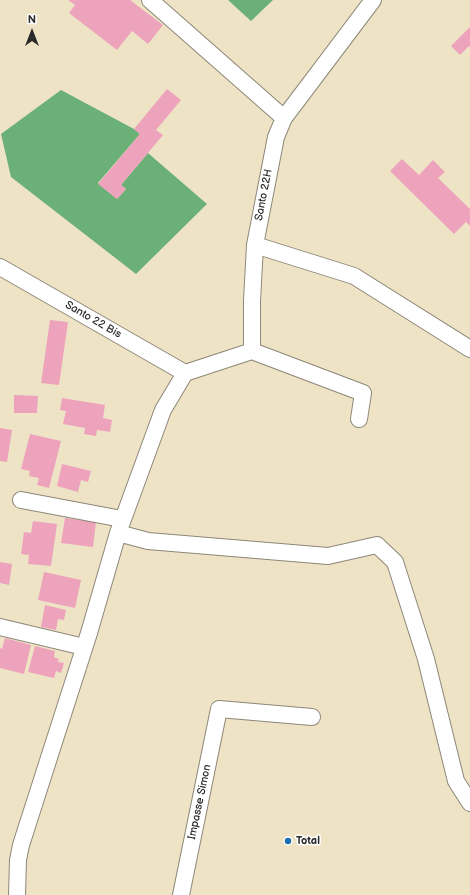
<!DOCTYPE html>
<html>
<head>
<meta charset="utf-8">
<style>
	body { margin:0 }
	#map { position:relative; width:470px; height:895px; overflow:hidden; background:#efe3c6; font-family:"Balsamiq Sans",sans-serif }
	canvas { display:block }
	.north { position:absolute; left:12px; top:12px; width:40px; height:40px; -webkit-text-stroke:3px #fff; paint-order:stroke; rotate:0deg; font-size:11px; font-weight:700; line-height:16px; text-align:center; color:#2b2b2b }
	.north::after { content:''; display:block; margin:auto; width:14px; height:18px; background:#2b2b2b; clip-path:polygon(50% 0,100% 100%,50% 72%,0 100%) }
</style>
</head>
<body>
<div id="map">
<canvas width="470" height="895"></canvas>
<div class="north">N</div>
</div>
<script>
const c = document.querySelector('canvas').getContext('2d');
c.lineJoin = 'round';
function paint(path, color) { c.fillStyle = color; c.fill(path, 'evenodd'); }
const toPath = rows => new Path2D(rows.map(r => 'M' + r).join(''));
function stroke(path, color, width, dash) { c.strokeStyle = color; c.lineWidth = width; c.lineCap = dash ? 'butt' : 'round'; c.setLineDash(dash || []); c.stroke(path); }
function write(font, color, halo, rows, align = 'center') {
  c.font = font + ' "Balsamiq Sans",sans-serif'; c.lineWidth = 3; c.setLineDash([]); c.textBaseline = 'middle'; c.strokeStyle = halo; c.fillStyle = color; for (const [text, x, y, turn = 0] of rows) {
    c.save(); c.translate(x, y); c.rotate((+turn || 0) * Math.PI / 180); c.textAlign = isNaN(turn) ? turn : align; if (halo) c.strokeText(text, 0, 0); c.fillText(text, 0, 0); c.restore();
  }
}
paint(toPath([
	[228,0,273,0,251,21],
	[61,90,134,129,140,134,98,183,117,199,126,189,121,185,148,153,207,204,136,274,11,177,1,134]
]), '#6ab077');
paint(toPath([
	[68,0,130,0,163,25,148,44,132,31,117,50,69,13,75,5],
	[470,27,470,47,469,46,460,55,451,46],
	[167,89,181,100,156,130,163,135,121,185,126,189,117,199,98,184,140,134,134,129],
	[402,159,419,175,433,160,445,172,438,178,470,209,470,226,466,222,454,234,390,171],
	[50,320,68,322,59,385,41,383],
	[14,395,38,396,37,413,14,413],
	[62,398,105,405,103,418,112,420,110,432,97,430,96,436,84,434,85,428,63,424,66,411,60,410],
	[0,428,12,430,7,462,0,461],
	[30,434,61,441,49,488,37,485,39,478,29,476,30,471,21,469],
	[62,464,91,471,88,482,81,480,78,492,57,486],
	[65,518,96,522,93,547,61,543],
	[33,521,57,524,51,566,28,564,29,555,21,554,24,532,31,533],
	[0,562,12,564,9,585,0,583],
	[44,572,81,580,75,608,38,600],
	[45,605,66,610,64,620,58,619,56,630,41,627],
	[5,638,31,645,24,674,0,668,0,648,2,649],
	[35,646,55,651,54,657,59,659,58,662,64,663,61,673,56,671,54,678,28,672]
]), '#eca3bb');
const minor = toPath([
	[150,0,284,118],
	[255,245,354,276,470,349],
	[0,267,185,373],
	[252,351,363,393,359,419],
	[185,373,252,351,252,301,255,245,276,137,284,118,373,0],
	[21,500,122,519],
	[118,533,148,541,328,556,377,545,395,562,426,659,456,781,470,803],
	[0,627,84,647],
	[17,895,18,860,21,845,89,633,118,533,163,410,185,373],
	[181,895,219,709,312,717]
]);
stroke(minor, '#8d8778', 18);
stroke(minor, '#fff', 16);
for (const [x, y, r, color] of [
	[288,841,4,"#1f6fb2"]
]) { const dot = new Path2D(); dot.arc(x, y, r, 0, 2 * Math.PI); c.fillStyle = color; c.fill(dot); stroke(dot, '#fff', 1.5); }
write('11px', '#2b2b2b', '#fff', [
	["Santo 22H",264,195,-79],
	["Santo 22 Bis",93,320,30],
	["Impasse Simon",200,802,-78]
]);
write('bold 11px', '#2b2b2b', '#fff', [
	["Total",296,841]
], 'left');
</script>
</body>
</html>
